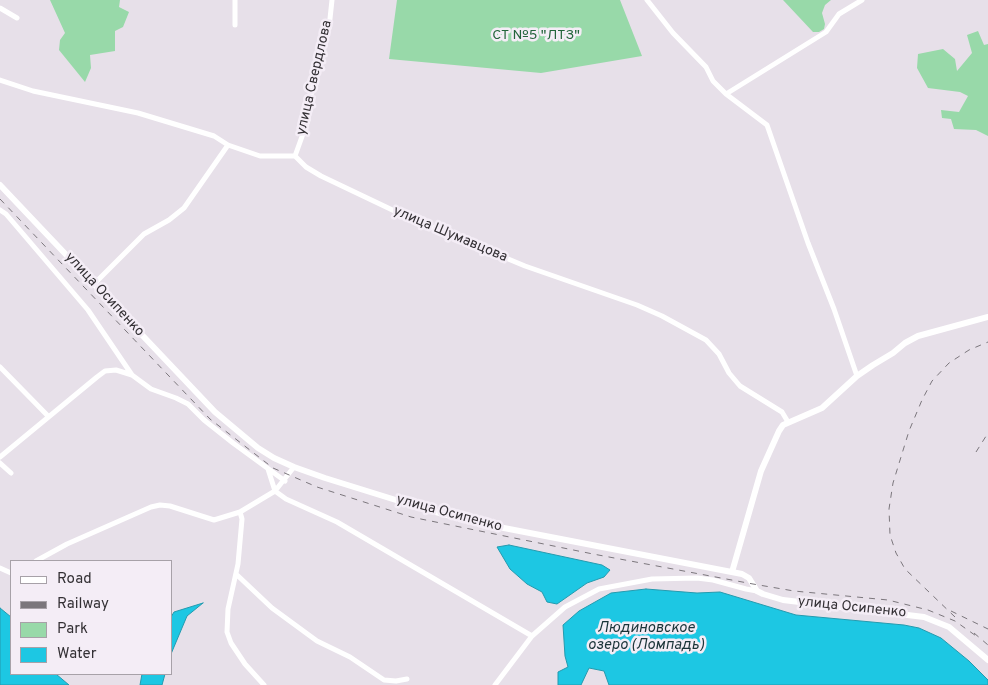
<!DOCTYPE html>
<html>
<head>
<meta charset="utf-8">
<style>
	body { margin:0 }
	#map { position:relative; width:988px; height:685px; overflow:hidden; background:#e7e0e9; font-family:Overpass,sans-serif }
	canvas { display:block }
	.legend { position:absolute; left:10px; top:560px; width:162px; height:115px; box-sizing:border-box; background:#f4edf6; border:1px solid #a7a1a8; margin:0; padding:6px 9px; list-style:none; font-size:15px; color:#333034 }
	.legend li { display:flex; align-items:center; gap:10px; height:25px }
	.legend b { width:25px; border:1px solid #a7a1a8 }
</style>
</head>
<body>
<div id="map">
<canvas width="988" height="685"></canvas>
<ul class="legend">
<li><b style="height:6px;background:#fff"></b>Road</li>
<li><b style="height:6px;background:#7b767c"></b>Railway</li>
<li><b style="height:14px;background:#98d9a9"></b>Park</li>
<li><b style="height:14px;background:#1dc7e3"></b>Water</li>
</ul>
</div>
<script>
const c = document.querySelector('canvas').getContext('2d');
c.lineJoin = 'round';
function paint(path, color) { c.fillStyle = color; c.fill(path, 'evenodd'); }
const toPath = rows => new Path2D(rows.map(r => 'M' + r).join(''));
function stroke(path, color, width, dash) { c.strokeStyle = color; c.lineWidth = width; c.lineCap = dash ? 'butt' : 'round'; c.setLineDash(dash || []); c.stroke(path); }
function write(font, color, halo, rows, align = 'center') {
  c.font = font + ' Overpass,sans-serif'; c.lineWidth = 5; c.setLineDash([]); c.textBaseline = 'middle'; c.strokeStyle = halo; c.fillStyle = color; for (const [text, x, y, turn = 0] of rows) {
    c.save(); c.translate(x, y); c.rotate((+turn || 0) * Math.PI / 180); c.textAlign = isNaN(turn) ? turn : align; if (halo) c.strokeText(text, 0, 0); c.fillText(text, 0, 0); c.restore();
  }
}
paint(toPath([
	[50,0,120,0,119,7,129,12,123,27,115,31,115,51,90,55,91,68,85,82,59,50,60,40,65,33],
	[397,0,620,0,642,56,541,73,389,59],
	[783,0,831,0,825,5,822,13,825,24,824,29,819,32,813,32],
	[978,31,984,45,988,44,988,136,976,130,954,129,951,119,942,118,941,110,959,112,968,96,960,92,928,88,917,68,918,54,943,49,955,59,957,71,972,53,967,35]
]), '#98d9a9');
const water = toPath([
	[509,545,602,565,610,570,604,577,587,583,557,604,547,602,542,592,527,584,510,569,497,547,509,545],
	[646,589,697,593,720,592,796,615,904,625,919,628,941,638,969,661,988,680,988,685,609,685,604,671,589,668,581,685,558,685,558,672,568,667,565,656,563,625,579,611,611,593,646,589],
	[203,603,187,616,171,654,171,617,174,612,203,603],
	[0,608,11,617,11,674,56,674,69,685,0,685,0,608],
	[142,674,165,674,162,685,140,685,142,674]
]);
paint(water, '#1dc7e3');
stroke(water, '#249aae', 1);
stroke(toPath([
	[647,0,673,33,706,67,713,81,726,94,767,125,808,243,834,309,857,376],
	[0,8,17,18],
	[235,25,235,0],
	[0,80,33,91,138,113,214,136,228,145,260,156,295,156,306,167,321,176,405,216,525,266,637,305,662,316,706,340,719,354,729,373,740,386,782,412,788,422],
	[726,94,826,32,839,14,862,0],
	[295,156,308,120,310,98,329,28,332,0],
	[0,210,6,214,88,310,132,375],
	[93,285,144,234,169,220,184,208,228,145],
	[0,367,48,416],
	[0,457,97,377,105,371,116,370,132,375,151,389,176,398,188,404,204,420,233,443,285,481],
	[0,463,11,473],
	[268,469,275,491,286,499,337,522,532,636],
	[240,512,242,519,238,564,228,609,227,632,231,643,245,664,264,685],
	[36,561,67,544,151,507,160,505,170,506,214,520,240,512,275,491,294,467],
	[0,568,11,573],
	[236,574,272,608,317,641,350,657,384,680,396,681,407,679],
	[495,685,532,636,565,607,599,589,652,579,697,578,713,580,746,589,757,591]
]), '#fff', 5);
stroke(toPath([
	[0,185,215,412,258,448,274,458,294,467,325,478,428,510,478,523,742,574,749,578,757,591,763,594,783,600,924,617,949,627,988,660],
	[732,572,761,471,779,431,783,425,822,408,857,376,873,365,893,353,905,343,918,336,988,317]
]), '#fff', 6);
stroke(toPath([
	[0,199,210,419,273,468,317,487,411,517,593,554,753,584,794,591,888,600,928,610,955,621,979,638],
	[976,452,988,433],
	[951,611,988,629],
	[955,617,905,569,896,553,890,535,889,509,893,483,909,431,922,400,932,381,949,363,969,350,988,342],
	[974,633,988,645]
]), '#7b767c', 1, [6, 6]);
write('14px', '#23653b', '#f4edf6', [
	["СТ №5 \"ЛТЗ\"",536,36]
]);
write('14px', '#333034', '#f4edf6', [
	["улица Свердлова",315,78,-77],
	["улица Шумавцова",450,235,23],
	["улица Осипенко",104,295,47],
	["улица Осипенко",449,514,15],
	["улица Осипенко",852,608,6]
]);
write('italic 15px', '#1b3439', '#f4edf6', [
	["Людиновское",646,629],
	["озеро (Ломпадь)",646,646]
]);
</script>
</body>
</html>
